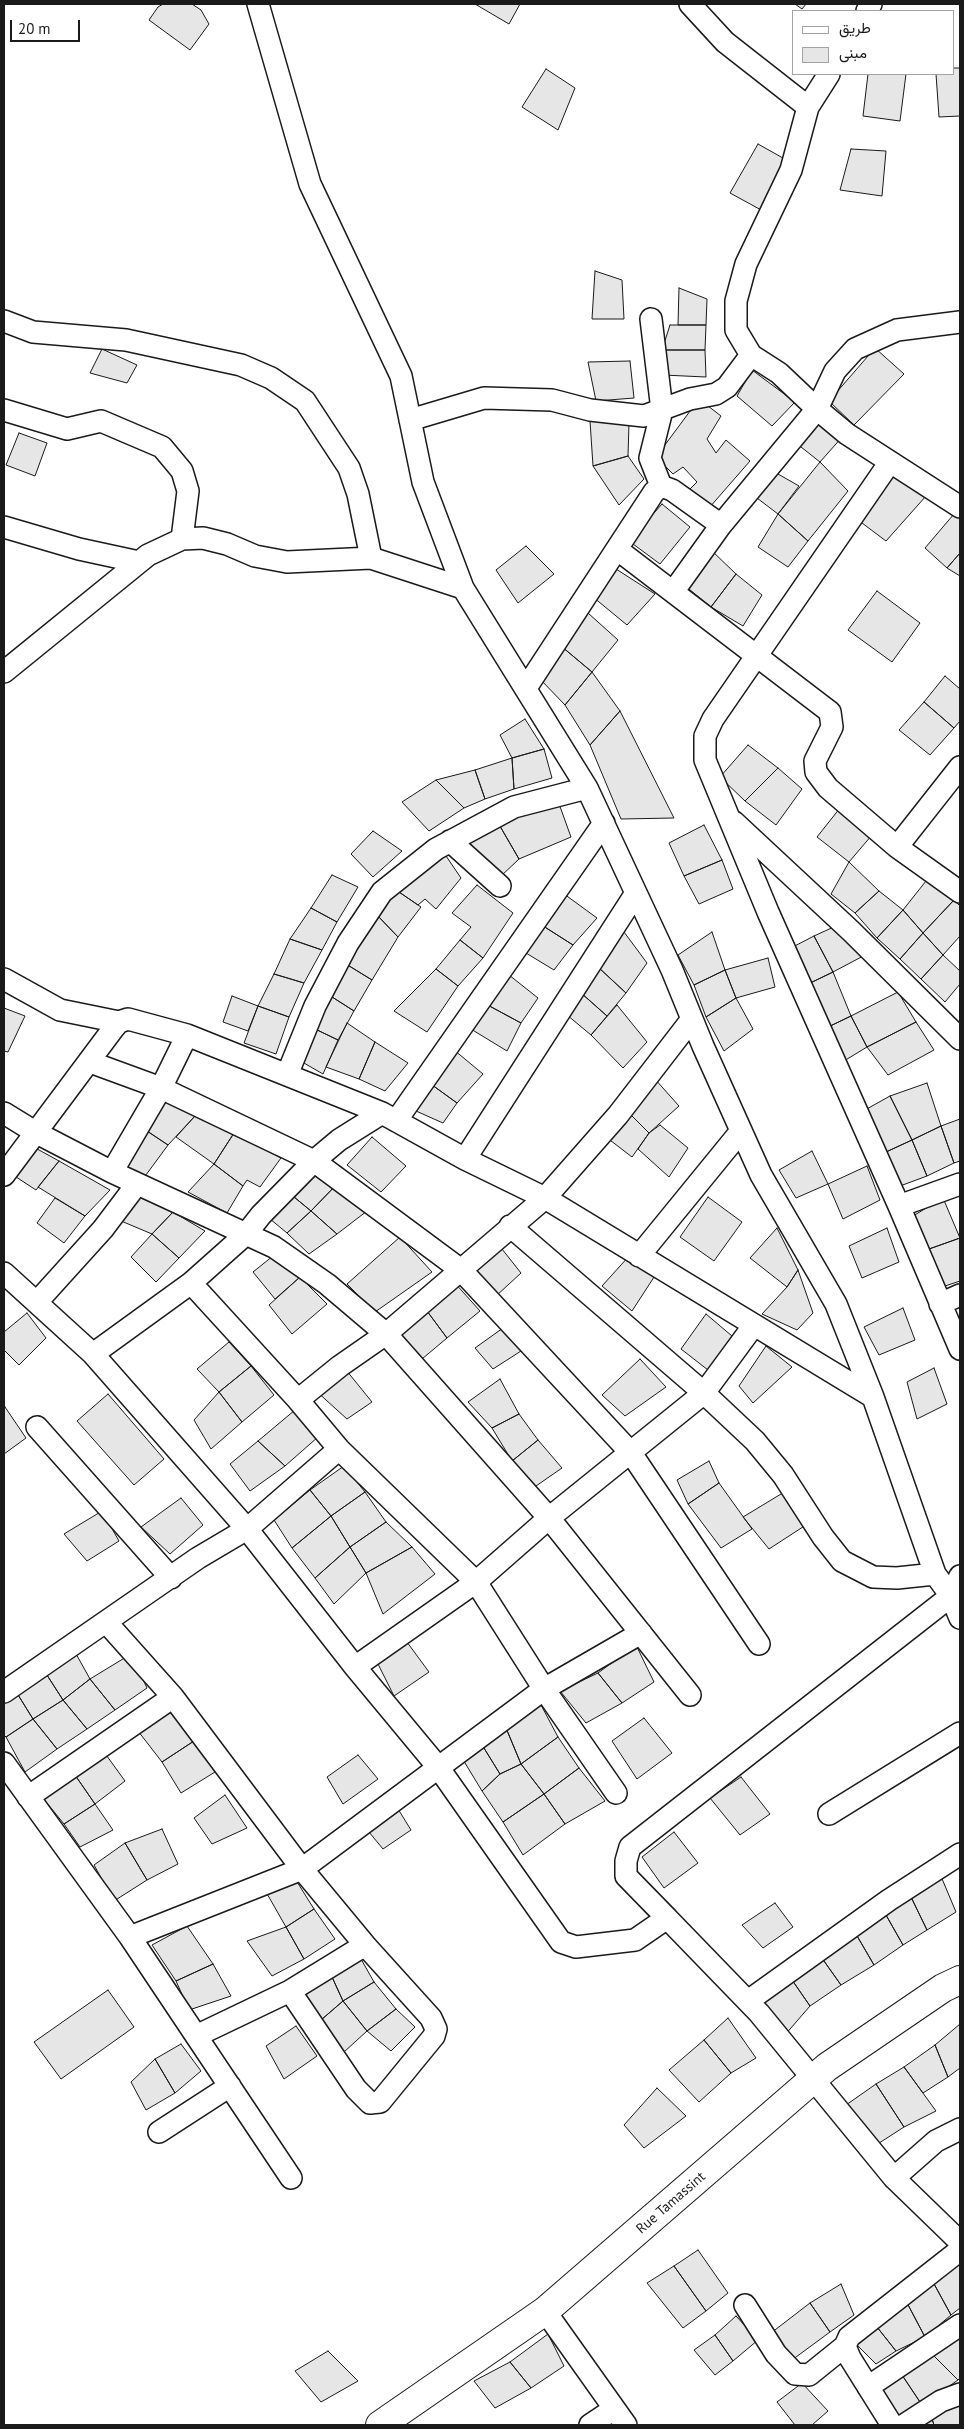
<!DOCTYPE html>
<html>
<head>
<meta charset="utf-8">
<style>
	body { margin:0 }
	#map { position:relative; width:964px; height:2429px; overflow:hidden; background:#fff; font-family:"PT Sans",Vazirmatn,sans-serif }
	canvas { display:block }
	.frame { position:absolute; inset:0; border:5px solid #1a1a1a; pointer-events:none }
	.legend { position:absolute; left:792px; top:10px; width:162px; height:65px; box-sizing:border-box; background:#fff; border:1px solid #a3a3a3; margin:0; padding:6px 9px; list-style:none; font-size:15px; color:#1a1a1a }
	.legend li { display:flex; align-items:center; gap:10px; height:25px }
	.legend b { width:25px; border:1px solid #a3a3a3 }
	.scale { position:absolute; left:10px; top:20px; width:70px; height:22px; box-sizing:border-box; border:2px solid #1a1a1a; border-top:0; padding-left:6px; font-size:15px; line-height:18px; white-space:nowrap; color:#1a1a1a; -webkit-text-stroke:4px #fff; paint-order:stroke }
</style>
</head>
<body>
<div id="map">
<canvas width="964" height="2429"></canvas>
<div class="frame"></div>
<ul class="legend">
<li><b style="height:6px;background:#fff"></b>طريق</li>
<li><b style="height:14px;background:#e6e6e6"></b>مبنى</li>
</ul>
<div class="scale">20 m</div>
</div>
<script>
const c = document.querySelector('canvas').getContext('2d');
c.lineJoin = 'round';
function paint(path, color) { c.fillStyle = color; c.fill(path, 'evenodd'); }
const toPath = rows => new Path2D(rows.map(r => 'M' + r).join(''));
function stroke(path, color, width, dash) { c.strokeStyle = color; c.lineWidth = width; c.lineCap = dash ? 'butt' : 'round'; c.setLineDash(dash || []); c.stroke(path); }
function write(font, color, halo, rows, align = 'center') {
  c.font = font + ' "PT Sans",sans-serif'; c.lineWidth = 4; c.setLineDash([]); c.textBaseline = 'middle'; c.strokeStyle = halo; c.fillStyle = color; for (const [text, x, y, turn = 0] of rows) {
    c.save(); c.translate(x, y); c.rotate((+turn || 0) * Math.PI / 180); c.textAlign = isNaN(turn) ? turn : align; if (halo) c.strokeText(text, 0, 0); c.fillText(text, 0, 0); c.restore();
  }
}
const building = toPath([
	[163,4,192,4,201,10,209,24,190,50,149,20,158,7,163,4],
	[475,4,520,4,509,24,475,4],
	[795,4,806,4,802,9,795,4],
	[953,68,960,68,960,116,939,117,936,74,953,74,953,68],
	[546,69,575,88,558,130,522,107,546,69],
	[868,74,906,74,900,121,863,116,868,74],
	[758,144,790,162,763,211,730,193,758,144],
	[851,149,886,151,882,196,840,190,851,149],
	[595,271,622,280,624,319,592,319,595,271],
	[679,288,707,299,706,325,678,325,679,288],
	[670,325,706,325,705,350,662,350,670,325],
	[875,348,904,374,854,425,829,401,875,348],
	[102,349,137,365,127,383,90,373,102,349],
	[662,350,705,350,706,377,663,375,662,350],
	[630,361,634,398,596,401,588,362,630,361],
	[752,370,795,402,772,426,737,396,752,370],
	[699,399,721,416,707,439,716,453,726,440,750,461,709,508,687,492,697,482,683,467,673,474,656,457,699,399],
	[820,417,843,436,820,462,796,443,820,417],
	[590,421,629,423,628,456,593,466,590,421],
	[19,433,47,443,35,476,6,465,19,433],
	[628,456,644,479,619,505,593,466,628,456],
	[820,462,848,491,808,541,778,514,820,462],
	[771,470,799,486,778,514,753,495,771,470],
	[894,474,926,496,886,541,858,520,894,474],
	[662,504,690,527,660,564,629,541,662,504],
	[778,514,808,541,788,567,758,547,778,514],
	[954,514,960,518,960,553,947,568,925,548,954,514],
	[526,546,554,574,518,603,496,570,526,546],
	[710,549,736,574,711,607,684,585,710,549],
	[960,553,960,576,947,568,960,553],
	[616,569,655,594,627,625,593,597,616,569],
	[736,574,762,595,743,626,711,607,736,574],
	[877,591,920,623,892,662,848,630,877,591],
	[588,613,618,640,592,672,561,646,588,613],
	[561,646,592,672,565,705,539,678,561,646],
	[592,672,620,711,590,745,565,705,592,672],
	[945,676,960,689,960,721,954,728,924,702,945,676],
	[924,702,954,728,930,755,899,730,924,702],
	[620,711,674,818,621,819,590,745,620,711],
	[525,719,544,749,512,758,500,735,525,719],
	[748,745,778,768,745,801,720,777,748,745],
	[544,749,552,778,514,789,512,758,544,749],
	[512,758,514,789,485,799,475,770,512,758],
	[778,768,802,789,776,825,745,801,778,768],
	[475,770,485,799,464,808,436,780,475,770],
	[436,780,464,808,429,831,402,802,436,780],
	[558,801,571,837,519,859,497,821,558,801],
	[840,808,872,835,849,862,817,837,840,808],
	[497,821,519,859,500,877,465,838,497,821],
	[704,825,722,860,684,876,669,843,704,825],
	[373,831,402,851,373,877,351,854,373,831],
	[444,853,461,878,436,909,425,899,418,905,396,890,444,853],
	[722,860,733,889,699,904,684,876,722,860],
	[849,862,879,891,855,913,831,894,849,862],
	[332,875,358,887,337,922,311,908,332,875],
	[926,881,954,900,923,933,903,910,926,881],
	[477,885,513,913,483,958,460,940,471,927,452,913,477,885],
	[396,890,421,907,398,937,377,915,396,890],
	[560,891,597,918,573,945,540,924,560,891],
	[879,891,903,910,877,938,855,913,879,891],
	[954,900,960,906,960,936,943,955,923,933,954,900],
	[311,908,337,922,322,950,290,939,311,908],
	[903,910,923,933,900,959,877,938,903,910],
	[377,915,398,937,372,980,346,964,377,915],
	[540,924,573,945,554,970,521,950,540,924],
	[838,925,867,954,833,972,814,936,838,925],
	[624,932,647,963,626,993,598,967,624,932],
	[712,932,725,970,694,985,678,955,712,932],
	[923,933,943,955,921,979,900,959,923,933],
	[814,936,833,972,804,986,787,950,814,936],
	[290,939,322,950,304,983,274,974,290,939],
	[460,940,483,958,458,986,436,969,460,940],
	[943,955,960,971,960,984,945,1002,921,979,943,955],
	[768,958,775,987,736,998,725,970,768,958],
	[346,964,372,980,354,1011,329,995,346,964],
	[598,967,626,993,607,1016,580,992,598,967],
	[436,969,458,986,427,1032,394,1011,436,969],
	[725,970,736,998,706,1017,694,985,725,970],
	[504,971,538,998,521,1023,482,1002,504,971],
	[833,972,851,1016,824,1029,804,986,833,972],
	[274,974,304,983,289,1017,258,1006,274,974],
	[580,992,607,1016,591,1035,561,1010,580,992],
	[898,992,916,1022,867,1047,851,1016,898,992],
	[329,995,354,1011,338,1040,311,1027,329,995],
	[232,996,258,1006,248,1031,223,1022,232,996],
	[736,998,753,1029,724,1051,706,1017,736,998],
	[482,1002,521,1023,507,1051,466,1026,482,1002],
	[617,1005,647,1042,623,1068,591,1035,617,1005],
	[258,1006,289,1017,276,1054,244,1043,258,1006],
	[4,1008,25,1016,8,1052,4,1051,4,1008],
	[851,1016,867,1047,839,1064,824,1029,851,1016],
	[916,1022,934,1050,888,1075,867,1047,916,1022],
	[347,1023,375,1042,359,1079,326,1067,347,1023],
	[311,1027,338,1040,323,1074,297,1059,311,1027],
	[375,1042,408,1063,385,1091,359,1079,375,1042],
	[454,1050,483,1074,457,1103,428,1082,454,1050],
	[654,1078,679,1106,649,1133,630,1114,654,1078],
	[428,1082,457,1103,443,1123,407,1107,428,1082],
	[927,1083,941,1126,912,1140,890,1096,927,1083],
	[890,1096,912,1140,886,1152,865,1110,890,1096],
	[162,1099,195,1116,168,1145,144,1129,162,1099],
	[630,1114,649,1133,632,1157,606,1137,630,1114],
	[195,1116,234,1133,214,1164,176,1137,195,1116],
	[960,1119,960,1161,954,1163,941,1126,960,1119],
	[660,1125,688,1148,669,1177,638,1149,649,1133,660,1125],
	[941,1126,954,1163,927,1176,912,1140,941,1126],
	[144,1129,168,1145,143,1179,119,1162,144,1129],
	[234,1133,281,1158,260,1187,247,1180,243,1186,214,1164,234,1133],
	[372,1137,406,1166,381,1192,347,1165,372,1137],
	[912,1140,927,1176,900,1186,886,1152,912,1140],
	[30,1145,59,1161,36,1190,10,1173,30,1145],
	[812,1151,828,1184,796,1198,779,1170,812,1151],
	[59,1161,110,1190,85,1216,38,1187,59,1161],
	[214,1164,243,1186,227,1213,188,1192,214,1164],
	[867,1166,880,1200,843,1219,828,1184,867,1166],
	[317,1167,338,1183,311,1211,288,1192,317,1167],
	[338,1183,367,1211,337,1234,311,1211,338,1183],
	[137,1190,173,1212,152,1234,114,1218,137,1190],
	[288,1192,311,1211,287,1233,264,1214,288,1192],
	[708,1197,742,1222,714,1261,680,1237,708,1197],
	[55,1198,85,1216,64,1243,37,1223,55,1198],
	[943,1198,960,1238,929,1249,908,1219,943,1198],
	[311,1211,337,1234,309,1254,287,1233,311,1211],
	[173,1212,205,1231,179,1258,152,1234,173,1212],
	[777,1228,798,1270,787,1287,750,1258,777,1228],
	[887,1228,899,1262,862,1278,849,1246,887,1228],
	[152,1234,179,1258,156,1282,131,1257,152,1234],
	[400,1237,432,1272,375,1312,347,1284,400,1237],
	[960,1238,960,1281,942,1287,929,1249,960,1238],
	[498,1244,521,1273,496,1296,472,1266,498,1244],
	[278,1252,300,1277,275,1299,253,1272,278,1252],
	[630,1255,656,1274,632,1311,602,1286,630,1255],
	[798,1270,813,1313,797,1330,762,1314,787,1287,798,1270],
	[300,1277,327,1304,292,1334,269,1305,300,1277],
	[454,1282,480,1311,447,1338,424,1307,454,1282],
	[424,1307,447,1338,422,1359,396,1328,424,1307],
	[903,1308,915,1340,879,1355,864,1327,903,1308],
	[27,1313,46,1338,19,1365,4,1350,4,1332,27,1313],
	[706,1314,732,1336,708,1370,681,1349,706,1314],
	[503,1328,521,1351,493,1369,475,1348,503,1328],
	[229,1342,251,1366,219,1392,197,1369,229,1342],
	[766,1346,792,1367,753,1403,739,1386,766,1346],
	[640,1359,666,1387,625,1416,602,1395,640,1359],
	[342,1365,372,1402,347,1419,315,1390,342,1365],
	[251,1366,274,1395,242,1422,219,1392,251,1366],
	[934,1368,947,1404,917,1419,907,1382,934,1368],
	[500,1379,519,1414,492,1428,468,1402,500,1379],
	[219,1392,242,1422,211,1449,194,1420,219,1392],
	[108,1394,164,1459,134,1485,77,1421,108,1394],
	[5,1407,26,1438,4,1454,4,1409,5,1407],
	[295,1410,318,1437,285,1466,258,1441,295,1410],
	[519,1414,538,1440,512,1461,492,1428,519,1414],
	[538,1440,562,1468,536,1486,512,1461,538,1440],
	[258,1441,285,1466,250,1491,230,1464,258,1441],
	[709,1461,719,1483,688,1504,677,1480,709,1461],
	[344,1466,365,1492,331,1516,310,1490,344,1466],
	[719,1483,752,1529,721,1548,688,1504,719,1483],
	[310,1490,331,1516,292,1548,274,1520,310,1490],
	[786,1491,809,1523,769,1549,743,1517,786,1491],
	[365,1492,386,1522,350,1547,331,1516,365,1492],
	[181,1498,203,1525,170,1554,141,1527,181,1498],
	[102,1511,119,1541,87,1561,64,1534,102,1511],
	[331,1516,350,1547,315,1578,292,1548,331,1516],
	[386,1522,412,1547,366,1573,350,1547,386,1522],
	[350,1547,366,1573,334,1604,315,1578,350,1547],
	[412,1547,435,1574,383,1614,366,1573,412,1547],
	[404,1638,429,1672,394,1696,375,1658,404,1638],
	[636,1645,654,1682,622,1703,598,1673,636,1645],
	[75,1652,90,1679,63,1700,45,1672,75,1652],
	[131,1654,147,1688,115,1710,90,1679,131,1654],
	[45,1672,63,1700,33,1719,15,1690,45,1672],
	[598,1673,622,1703,586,1723,560,1691,598,1673],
	[90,1679,115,1710,87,1729,63,1700,90,1679],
	[15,1690,33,1719,6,1737,4,1735,4,1697,15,1690],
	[63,1700,87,1729,57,1749,33,1719,63,1700],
	[541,1705,558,1737,521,1764,506,1728,541,1705],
	[172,1709,194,1741,162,1762,138,1731,172,1709],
	[644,1718,672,1753,637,1779,612,1741,644,1718],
	[33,1719,57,1749,25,1772,6,1737,33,1719],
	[506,1728,521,1764,500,1774,479,1740,506,1728],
	[558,1737,579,1768,544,1794,521,1764,558,1737],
	[479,1740,500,1774,482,1791,462,1758,479,1740],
	[194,1741,215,1772,181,1793,162,1762,194,1741],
	[104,1752,125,1781,95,1804,75,1775,104,1752],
	[358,1755,378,1779,343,1804,327,1777,358,1755],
	[521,1764,544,1794,503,1822,482,1791,500,1774,521,1764],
	[579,1768,605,1801,565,1824,544,1794,579,1768],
	[75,1775,95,1804,64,1824,42,1797,75,1775],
	[741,1777,770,1814,740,1835,710,1798,741,1777],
	[544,1794,565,1824,523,1855,503,1822,544,1794],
	[225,1795,247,1828,212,1844,194,1818,225,1795],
	[95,1804,113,1830,80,1847,64,1824,95,1804],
	[395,1804,411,1830,383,1849,364,1826,395,1804],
	[162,1829,178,1864,147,1880,125,1843,162,1829],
	[674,1832,698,1863,664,1888,642,1857,674,1832],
	[125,1843,147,1880,114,1901,94,1865,125,1843],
	[940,1874,956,1912,927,1930,911,1897,940,1874],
	[294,1877,314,1909,286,1927,266,1892,294,1877],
	[911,1897,927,1930,903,1945,882,1908,911,1897],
	[775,1903,793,1927,763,1948,742,1925,775,1903],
	[882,1908,903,1945,874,1965,853,1929,882,1908],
	[314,1909,335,1939,304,1959,286,1927,314,1909],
	[187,1926,213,1964,176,1981,152,1945,187,1926],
	[286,1927,304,1959,272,1976,247,1941,286,1927],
	[853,1929,874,1965,841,1985,819,1954,853,1929],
	[819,1954,841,1985,810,2006,790,1977,819,1954],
	[361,1959,374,1982,343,2001,332,1977,361,1959],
	[213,1964,231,1996,189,2010,176,1981,213,1964],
	[332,1977,343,2001,321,2020,301,1995,332,1977],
	[790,1977,810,2006,784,2036,758,1998,790,1977],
	[374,1982,396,2009,367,2031,343,2001,374,1982],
	[108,1990,134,2027,61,2079,34,2042,108,1990],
	[343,2001,367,2031,344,2052,321,2020,343,2001],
	[396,2009,415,2027,391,2051,367,2031,396,2009],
	[728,2018,756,2058,731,2073,704,2040,728,2018],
	[960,2024,960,2068,948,2077,935,2045,960,2024],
	[296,2026,317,2056,284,2079,266,2046,296,2026],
	[704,2040,731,2073,699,2102,669,2070,704,2040],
	[181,2044,201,2071,175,2093,155,2059,181,2044],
	[935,2045,948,2077,923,2093,904,2067,935,2045],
	[155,2059,175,2093,146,2110,131,2082,155,2059],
	[904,2067,936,2111,904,2127,876,2084,904,2067],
	[876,2084,904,2127,873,2147,846,2105,876,2084],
	[657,2088,686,2116,644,2148,624,2125,657,2088],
	[698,2250,728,2293,706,2311,674,2266,698,2250],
	[960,2259,960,2308,951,2315,933,2282,960,2259],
	[674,2266,706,2311,683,2328,647,2283,674,2266],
	[933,2282,951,2315,925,2337,906,2301,933,2282],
	[841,2284,854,2315,830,2332,810,2303,841,2284],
	[906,2301,925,2337,896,2351,873,2322,906,2301],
	[810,2303,830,2332,792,2360,771,2333,810,2303],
	[736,2316,758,2340,733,2361,715,2335,736,2316],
	[873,2322,896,2351,876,2364,852,2340,873,2322],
	[548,2334,564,2366,531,2388,510,2362,548,2334],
	[715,2335,733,2361,715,2375,694,2350,715,2335],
	[960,2336,960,2378,958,2380,933,2355,960,2336],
	[328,2351,358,2381,321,2402,295,2371,328,2351],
	[933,2355,958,2380,922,2405,902,2375,933,2355],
	[510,2362,531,2388,495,2408,474,2381,510,2362],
	[902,2375,922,2405,902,2421,880,2387,902,2375],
	[802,2383,828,2411,812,2425,795,2425,777,2402,802,2383],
	[960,2398,960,2425,934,2425,931,2416,960,2398],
	[931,2416,934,2425,913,2425,931,2416]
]);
paint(building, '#e6e6e6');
stroke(building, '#1a1a1a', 1);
const street = toPath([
	[258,4,310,184,401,376,423,482,463,588,587,788,672,970,703,1046,761,1175,836,1304,873,1397,935,1574,951,1596,960,1618],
	[690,4,725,42,808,107],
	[867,11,871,4],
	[829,74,808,107,791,170,746,264,736,301,736,330,751,355,779,373,817,409,835,371,855,349,897,330,960,322],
	[651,319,662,410,650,458,661,486],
	[4,321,33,332,126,340,241,365,271,378,305,401,349,468,358,494,371,558,463,588],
	[4,410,67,429,101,421,162,447,182,471,188,491,182,539],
	[410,420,484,398,552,400,590,410,644,416,690,399,716,394,727,387,751,355],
	[890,462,713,719,705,736,705,760,768,912,899,1206,960,1349],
	[4,527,79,549,139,562],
	[618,550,830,712,832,727,815,761,816,772,828,788,897,847,960,892],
	[673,592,721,525,817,409,847,434,960,507],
	[4,672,148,555,182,539,203,538,227,544,255,556,287,562,371,558],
	[526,688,654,492,661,486,672,490,721,525],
	[734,822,851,931,960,1039],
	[450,841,500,886],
	[897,847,960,767],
	[4,979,60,1010,119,1022],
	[90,1062,161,1088,314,1161,461,1270,631,1453,759,1644],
	[287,1075,315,1006,348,943,382,892,436,849,514,807,587,788],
	[4,1113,35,1132,112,1172,274,1247,327,1284,386,1334,549,1518,690,1695],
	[396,1121,604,823],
	[465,1159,636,893],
	[112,1172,161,1088,187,1035],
	[4,1175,113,1029,119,1022,128,1019,187,1035,382,1113,465,1159,545,1198,873,1397],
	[899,1206,960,1184],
	[510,1226,704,1393,755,1441,783,1475,823,1537,842,1561,873,1577,897,1578,935,1574],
	[639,1256,741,1131],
	[4,1273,93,1354,247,1529,355,1667,438,1767,561,1942,576,1947,635,1940,667,1918,759,2013,894,2178,960,2242],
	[191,1283,298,1400,339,1449,476,1582,544,1689,616,1793],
	[37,1302,103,1229,137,1184],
	[940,1304,960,1295],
	[93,1354,191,1283,246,1234,261,1215,314,1161,339,1140,382,1113],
	[298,1400,340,1366,386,1334,545,1198,618,1115,692,1019],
	[37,1427,171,1578],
	[107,1623,173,1697,302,1869,365,1945,431,2018,436,2029,434,2036,380,2102,370,2103,356,2089,290,1991,196,2036],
	[355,1667,476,1582,549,1518,704,1393,754,1325],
	[4,1692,198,1558,247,1529,339,1449],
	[4,1763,130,1937,291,2178],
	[28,1797,173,1697],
	[829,1814,960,1733],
	[667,1918,626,1876,626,1861,630,1847,951,1596,960,1576],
	[130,1937,302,1869,544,1689,641,1633],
	[290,1991,365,1945],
	[748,2001,889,1900,960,1854],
	[159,2132,230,2086],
	[894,2178,936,2141,960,2129],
	[745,2305,776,2354,795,2374,809,2375,845,2346],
	[545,2311,626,2425],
	[868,2387,960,2325],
	[590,2425,614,2409],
	[892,2425,850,2358,845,2346,849,2337,960,2250],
	[904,2425,941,2401,960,2394]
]);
const secondary = toPath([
	[380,2425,545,2311,827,2067,943,1988,960,1980]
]);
stroke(street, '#1a1a1a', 24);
stroke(secondary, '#1a1a1a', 30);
stroke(street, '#fff', 21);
stroke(secondary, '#fff', 28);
write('14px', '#1a1a1a', '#fff', [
	["Rue Tamassint",671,2203,-41]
]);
</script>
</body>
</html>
